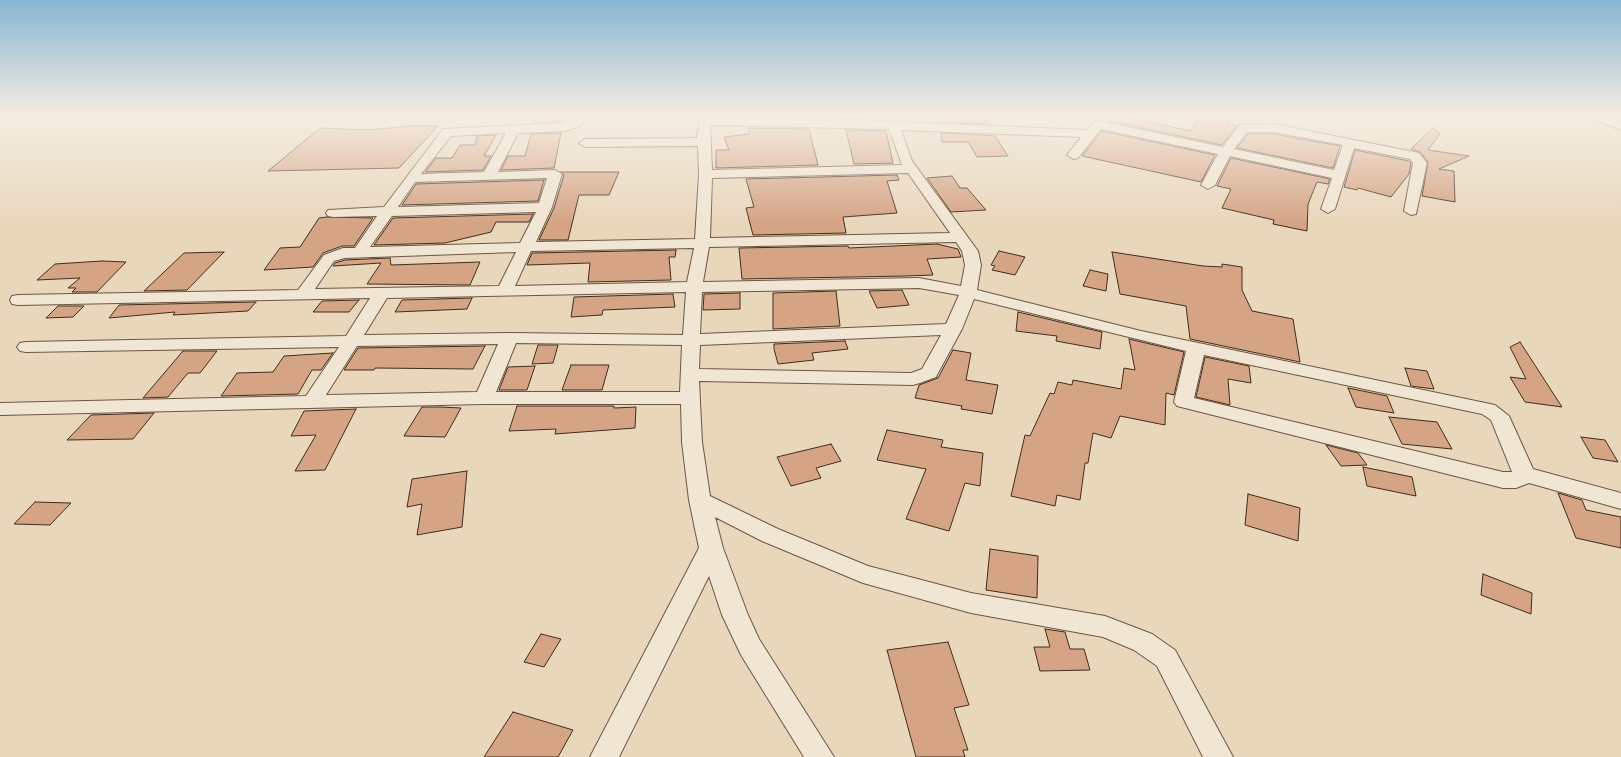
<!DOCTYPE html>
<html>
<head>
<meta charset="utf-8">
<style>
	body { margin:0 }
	canvas { display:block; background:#e9d7bc }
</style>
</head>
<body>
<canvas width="1621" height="757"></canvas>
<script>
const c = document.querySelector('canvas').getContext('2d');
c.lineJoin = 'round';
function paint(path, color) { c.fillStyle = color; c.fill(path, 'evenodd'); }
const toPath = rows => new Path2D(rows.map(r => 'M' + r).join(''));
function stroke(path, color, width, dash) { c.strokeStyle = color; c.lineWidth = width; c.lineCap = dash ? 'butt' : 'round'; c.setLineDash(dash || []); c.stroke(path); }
const building = toPath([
	[535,117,564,117,563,121,534,123,535,117],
	[939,117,984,117,988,124,940,122,939,117],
	[1114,117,1125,117,1191,131,1199,117,1231,117,1227,124,1237,126,1222,145,1109,121,1114,117],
	[412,126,438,126,399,168,268,171,320,128,367,130,412,126],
	[749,128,809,129,818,165,716,168,716,150,729,150,724,137,749,134,749,128],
	[1433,128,1440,134,1428,150,1469,156,1439,169,1454,171,1455,202,1422,196,1428,162,1420,152,1411,149,1433,128],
	[846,130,886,131,893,163,854,164,846,130],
	[1102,131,1215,155,1201,182,1082,156,1102,131],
	[561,133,554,168,501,170,508,156,525,156,531,134,561,133],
	[941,133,995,136,1008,156,977,157,968,142,942,142,941,133],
	[1248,134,1274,134,1340,146,1333,168,1237,148,1248,134],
	[496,135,484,156,491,156,483,170,425,172,436,158,452,158,460,145,475,145,477,136,496,135],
	[1355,150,1409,161,1411,163,1409,174,1391,197,1358,188,1357,190,1344,187,1355,150],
	[1231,158,1330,179,1328,184,1317,182,1308,204,1307,231,1273,224,1274,220,1222,208,1231,189,1217,186,1231,158],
	[561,172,619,172,609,195,579,195,568,240,539,240,554,208,564,175,561,172],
	[897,175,899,180,887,181,897,213,843,217,846,233,753,235,746,208,754,207,746,179,897,175],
	[952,176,960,188,967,188,986,210,951,212,927,178,952,176],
	[544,180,538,201,402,205,416,184,544,180],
	[533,214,529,222,496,222,491,232,445,243,374,245,393,218,533,214],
	[327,217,373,218,354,246,342,246,323,253,313,267,264,270,280,248,300,247,319,218,327,217],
	[937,244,958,249,961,257,927,259,933,275,906,276,742,279,739,248,848,246,849,248,937,244],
	[676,250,675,257,669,257,671,280,588,282,590,263,527,265,532,253,676,250],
	[999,251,1025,257,1015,275,992,270,995,266,991,265,999,251],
	[224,252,187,290,144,291,184,253,224,252],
	[1112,252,1203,266,1222,267,1222,264,1242,267,1242,290,1252,311,1293,319,1300,362,1190,339,1186,306,1120,294,1112,252],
	[390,258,391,265,480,262,470,285,367,284,381,263,333,266,335,263,345,260,390,258],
	[102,261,126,262,97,292,72,292,76,288,68,288,80,278,37,280,55,264,102,261],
	[1090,270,1108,274,1106,291,1083,286,1090,270],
	[902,290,909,305,877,308,869,291,902,290],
	[836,291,840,326,773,329,773,293,836,291],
	[740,293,740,309,703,310,704,294,740,293],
	[673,294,675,307,603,310,602,315,571,317,574,297,673,294],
	[472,298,467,309,395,312,402,300,472,298],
	[359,300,349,312,313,312,322,301,359,300],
	[256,302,248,311,173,315,175,312,109,318,119,305,256,302],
	[58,306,84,306,73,317,46,318,58,306],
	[1018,312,1102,332,1100,349,1056,341,1057,336,1016,331,1018,312],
	[1129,339,1184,352,1174,395,1166,393,1165,425,1120,416,1111,438,1093,433,1088,463,1085,463,1080,500,1057,495,1055,506,1011,496,1025,435,1030,436,1050,393,1054,394,1058,382,1072,385,1073,380,1121,389,1124,368,1135,370,1129,339],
	[845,341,848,349,812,353,814,360,778,364,774,349,774,344,845,341],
	[1520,342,1562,407,1525,402,1510,377,1526,379,1510,347,1520,342],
	[538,345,558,345,553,363,532,364,538,345],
	[485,346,473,369,375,368,374,370,344,370,358,348,485,346],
	[953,350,971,353,966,380,998,385,992,414,961,409,962,406,915,398,919,385,938,378,953,350],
	[183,351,217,351,200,373,188,373,168,397,143,398,183,351],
	[333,353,321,370,312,370,298,394,221,396,237,373,273,372,284,356,333,353],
	[1205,357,1249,366,1251,383,1228,379,1230,405,1196,397,1205,357],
	[571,365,609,365,602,390,562,390,571,365],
	[535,366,527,390,499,390,508,367,535,366],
	[1405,368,1427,371,1434,389,1411,386,1405,368],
	[1348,388,1387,396,1394,413,1356,407,1348,388],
	[517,406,614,406,614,408,636,407,635,428,555,434,556,429,509,431,517,406],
	[422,407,441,407,461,408,445,437,404,436,422,407],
	[356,409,325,470,295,471,316,435,291,436,304,411,356,409],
	[154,413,133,439,67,440,91,415,154,413],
	[1389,417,1437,422,1452,449,1402,444,1389,417],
	[887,430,943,440,941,447,983,453,980,486,965,483,949,531,906,519,926,469,877,460,887,430],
	[1581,437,1605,440,1618,462,1593,458,1581,437],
	[831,444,841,461,816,468,821,478,791,486,777,457,831,444],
	[1326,445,1358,453,1367,465,1341,466,1326,445],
	[1363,467,1412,477,1416,496,1367,486,1363,467],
	[467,471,462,527,417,535,422,504,407,507,412,479,467,471],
	[1558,493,1582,500,1586,510,1621,517,1621,548,1576,538,1558,493],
	[1248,494,1300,508,1298,541,1245,525,1248,494],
	[35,502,71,503,50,525,14,524,35,502],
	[990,549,1038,556,1037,598,986,590,990,549],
	[1483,574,1532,593,1531,614,1481,595,1483,574],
	[1045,629,1065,632,1070,649,1084,649,1090,670,1040,671,1034,647,1050,647,1045,629],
	[541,634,561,639,544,667,524,662,541,634],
	[948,642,969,705,954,708,968,750,963,750,965,757,916,757,887,650,948,642],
	[513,712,573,730,558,757,484,757,513,712]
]);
paint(building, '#d5a485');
stroke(building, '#422c1c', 1);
const minor = toPath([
	[574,117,587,117,578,127,565,131,518,133,498,172,555,170,562,174,552,207,536,242,695,239,699,174,698,146,585,147,579,143,585,139,697,138,700,117,828,119,1087,130,1092,124,1099,121,1223,147,1240,125,1274,124,1419,153,1427,163,1416,214,1411,215,1404,211,1413,163,1410,159,1354,148,1335,209,1328,213,1321,209,1332,178,1230,156,1215,185,1208,189,1201,185,1218,154,1101,129,1078,158,1073,159,1067,155,1081,137,901,130,912,161,978,251,981,265,977,290,1141,331,1495,405,1509,416,1533,469,1621,493,1621,509,1529,483,1516,488,1503,488,1177,406,1174,402,1186,351,974,299,962,329,938,373,936,377,920,383,913,385,699,381,702,442,710,496,778,529,868,566,971,593,1105,616,1152,634,1175,650,1233,757,1203,757,1157,666,1134,650,1103,637,971,613,863,583,762,541,715,517,723,548,748,615,759,639,834,757,804,757,741,655,722,615,709,576,619,757,590,757,699,548,689,500,682,442,681,404,484,404,0,415,0,403,306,396,339,347,26,352,20,351,17,347,20,343,26,342,346,336,370,298,18,305,12,304,10,300,12,296,18,295,298,290,324,255,343,248,355,248,377,216,333,217,328,216,326,213,328,210,384,207,443,129,564,123,574,117],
	[710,125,889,129,902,165,712,170,710,125],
	[1247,132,1274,132,1343,145,1334,170,1234,149,1247,132],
	[506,133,484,172,421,174,451,136,506,133],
	[908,173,950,233,710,238,712,178,908,173],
	[547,178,539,203,398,207,415,182,547,178],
	[536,212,520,243,370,247,392,216,536,212],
	[956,242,962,251,965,265,961,286,919,278,703,282,709,247,956,242],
	[694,248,687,282,515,286,531,251,694,248],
	[516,252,499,286,315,289,334,261,345,258,516,252],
	[919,288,959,295,946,324,700,334,702,292,919,288],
	[686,292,683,335,509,333,364,335,387,298,686,292],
	[941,335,922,369,911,373,699,369,700,345,941,335],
	[516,343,682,345,680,392,496,392,516,343],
	[498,344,477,392,326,395,357,346,498,344],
	[1204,355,1482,414,1491,420,1512,472,1503,472,1194,398,1204,355],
	[1588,117,1607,117,1621,122,1621,130,1588,117]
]);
stroke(minor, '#6c5744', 2);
paint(minor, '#f1e5d3');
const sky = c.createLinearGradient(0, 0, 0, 223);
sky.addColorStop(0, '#87b6d2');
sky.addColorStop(0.52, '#f5ede1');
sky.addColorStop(1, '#f5ede100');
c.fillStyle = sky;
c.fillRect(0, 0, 1621, 223);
</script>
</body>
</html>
